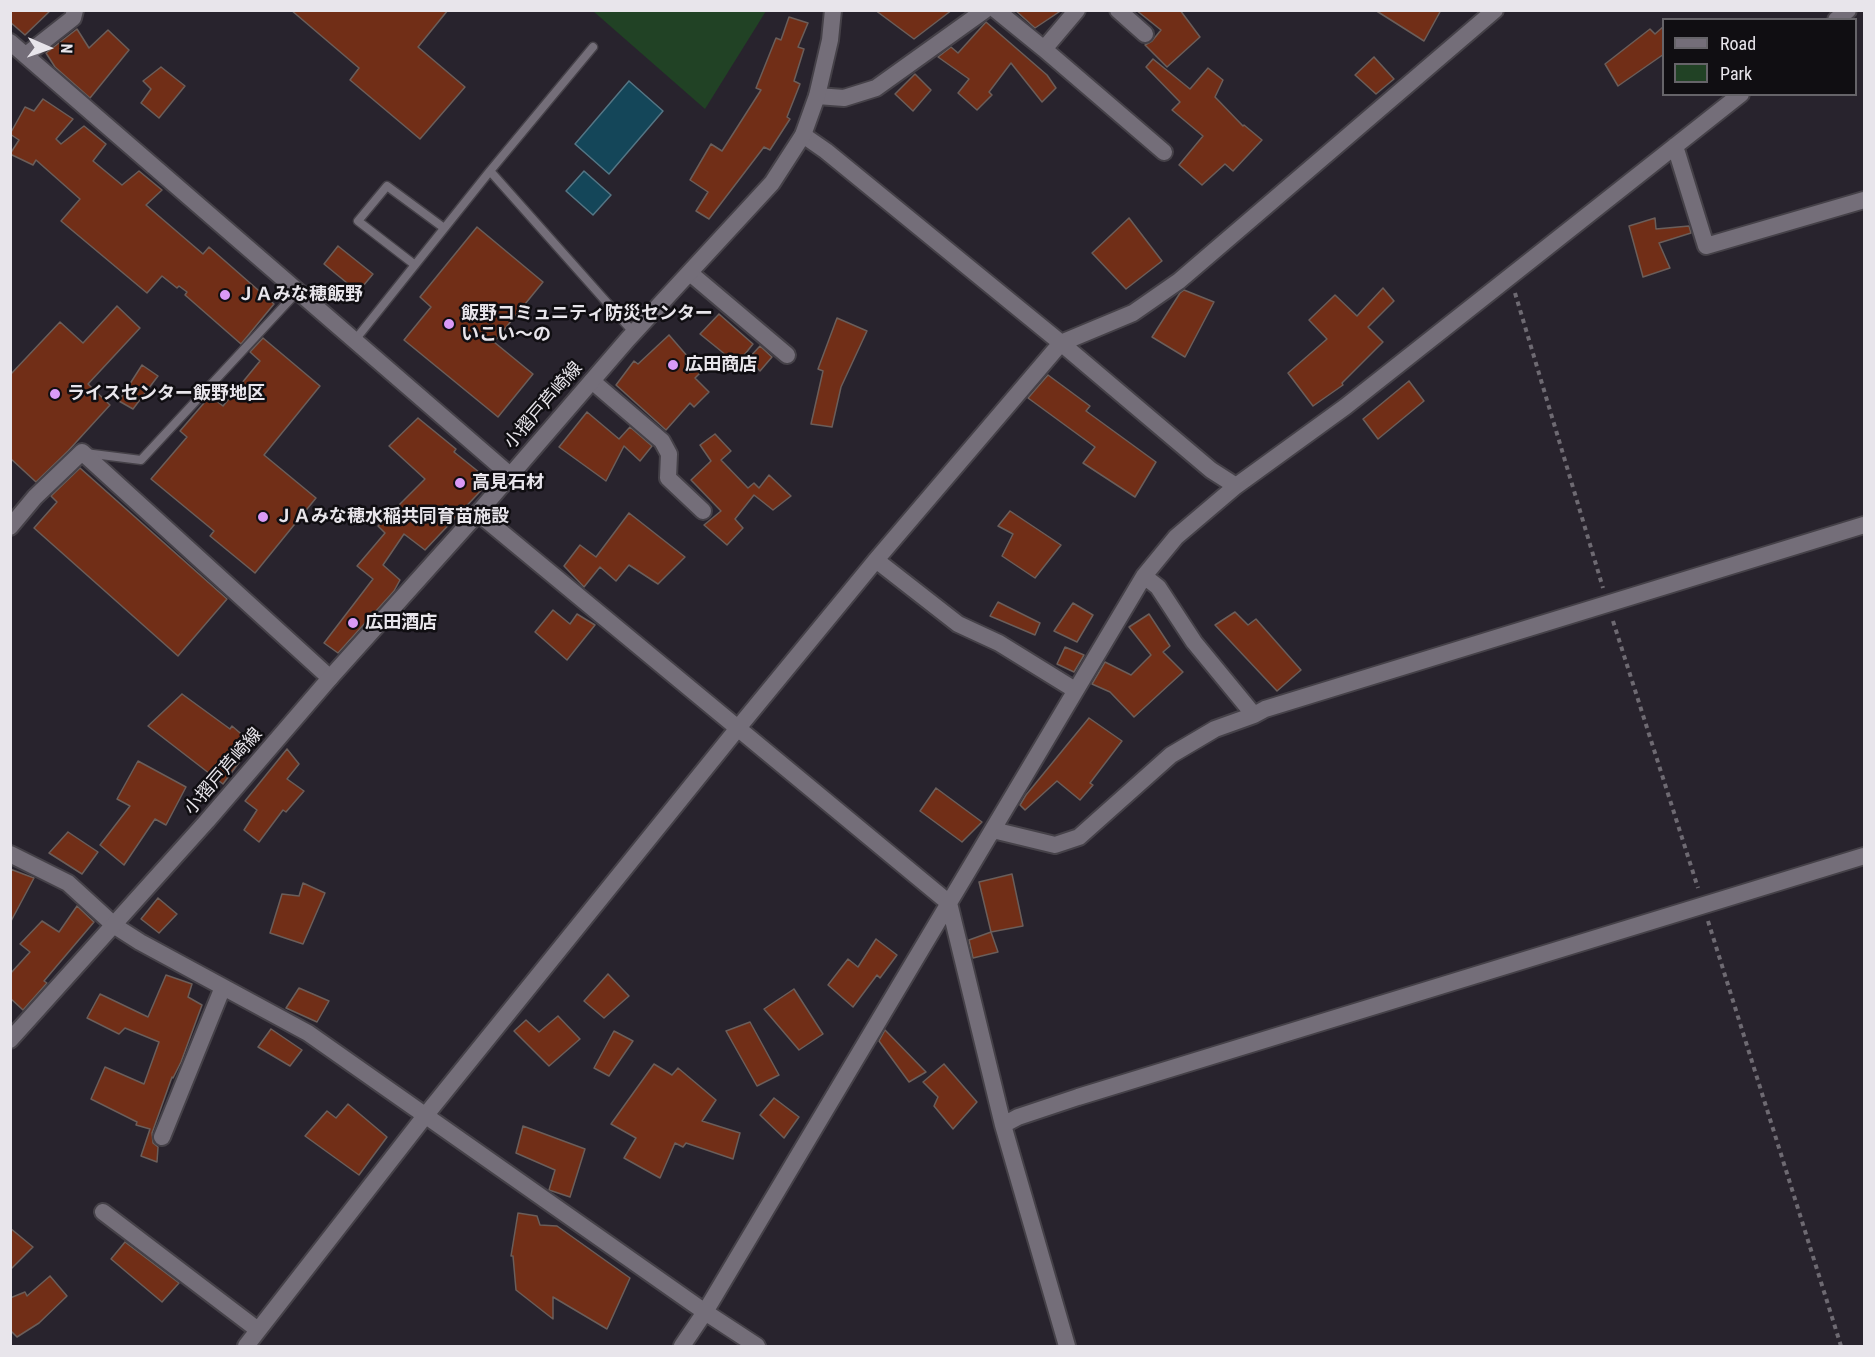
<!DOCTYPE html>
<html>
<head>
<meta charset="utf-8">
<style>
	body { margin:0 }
	#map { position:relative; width:1875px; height:1357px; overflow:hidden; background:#28232d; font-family:"Roboto Condensed",sans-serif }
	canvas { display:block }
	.frame { position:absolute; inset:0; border:12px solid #e8e5eb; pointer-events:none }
	.legend { position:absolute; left:1662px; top:18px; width:195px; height:78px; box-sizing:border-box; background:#100e12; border:2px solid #666469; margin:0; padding:8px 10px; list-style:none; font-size:18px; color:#e8e5eb }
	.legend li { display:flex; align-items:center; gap:12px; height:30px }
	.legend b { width:30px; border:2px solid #666469 }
	.north { position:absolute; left:18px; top:18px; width:60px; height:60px; -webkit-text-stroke:4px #100e12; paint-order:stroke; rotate:92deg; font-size:16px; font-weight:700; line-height:24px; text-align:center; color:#e8e5eb }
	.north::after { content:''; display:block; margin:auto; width:21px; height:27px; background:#e8e5eb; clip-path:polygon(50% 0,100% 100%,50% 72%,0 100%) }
</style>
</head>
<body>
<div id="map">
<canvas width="1875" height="1357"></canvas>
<div class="frame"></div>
<ul class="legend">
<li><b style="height:8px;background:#746e79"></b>Road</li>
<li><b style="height:16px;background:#214225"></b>Park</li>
</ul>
<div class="north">N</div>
</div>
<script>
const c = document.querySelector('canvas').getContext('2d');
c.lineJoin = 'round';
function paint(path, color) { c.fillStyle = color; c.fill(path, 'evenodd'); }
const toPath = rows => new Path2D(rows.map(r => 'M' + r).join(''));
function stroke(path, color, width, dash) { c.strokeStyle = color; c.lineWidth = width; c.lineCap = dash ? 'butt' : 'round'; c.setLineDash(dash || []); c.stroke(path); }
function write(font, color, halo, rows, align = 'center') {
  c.font = font + ' "Roboto Condensed","Noto Sans JP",sans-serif'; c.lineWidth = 5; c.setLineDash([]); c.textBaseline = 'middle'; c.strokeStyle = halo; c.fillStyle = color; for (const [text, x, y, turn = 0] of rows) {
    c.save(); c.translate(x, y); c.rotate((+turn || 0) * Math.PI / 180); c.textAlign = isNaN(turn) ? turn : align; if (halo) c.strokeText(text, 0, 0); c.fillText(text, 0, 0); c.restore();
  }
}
paint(toPath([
	[593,11,766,11,705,109]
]), '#214225');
const water = toPath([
	[629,81,663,111,609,174,575,144,629,81],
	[584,171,611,195,593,215,566,191,584,171]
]);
paint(water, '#144659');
stroke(water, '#547685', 1.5);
const building = toPath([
	[10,10,51,10,25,35,10,22,10,10],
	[291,10,448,10,418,47,465,87,420,139,350,80,359,68,291,10],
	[875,10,952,10,914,39,875,10],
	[1015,10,1062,10,1035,28,1015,10],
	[1136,10,1180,10,1200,37,1167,67,1145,45,1152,41,1161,30,1136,10],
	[1375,10,1441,10,1424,41,1375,10],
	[789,17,808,23,798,47,804,49,794,81,800,84,787,117,790,119,770,150,764,147,709,219,696,211,708,192,690,180,711,144,722,151,761,90,756,88,776,38,781,40,789,17],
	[986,22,1047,75,1056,88,1042,102,1011,63,989,92,992,95,977,110,958,93,969,79,938,57,951,47,958,53,986,22],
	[1664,26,1664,54,1618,86,1605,64,1650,29,1655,34,1664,26],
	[77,29,89,48,108,30,129,50,90,98,55,67,46,53,77,29],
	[1374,57,1394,79,1376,94,1355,75,1374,57],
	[1153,59,1190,89,1208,68,1223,80,1215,97,1243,126,1244,125,1262,140,1233,171,1225,164,1202,185,1179,165,1203,136,1172,110,1180,102,1146,67,1153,59],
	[161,67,185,86,159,118,141,103,151,89,143,81,161,67],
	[915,74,931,90,913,111,895,94,915,74],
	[43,99,73,119,56,139,61,144,84,126,106,144,93,161,122,185,139,171,162,190,146,205,203,254,209,247,274,304,241,344,185,295,187,292,179,286,177,288,162,276,147,293,61,221,80,199,36,160,33,165,10,154,19,140,10,134,25,107,34,111,43,99],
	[1129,218,1162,261,1126,289,1092,253,1129,218],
	[1655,218,1656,229,1689,226,1691,233,1659,243,1670,268,1643,277,1629,226,1655,218],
	[477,227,543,282,494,342,533,374,498,417,404,340,431,307,420,297,477,227],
	[338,246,373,274,358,292,324,264,338,246],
	[1383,288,1394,301,1368,327,1383,342,1342,383,1343,385,1313,406,1288,373,1327,339,1309,320,1335,295,1357,316,1383,288],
	[1184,290,1214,302,1185,357,1152,337,1180,293,1184,290],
	[117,306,140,328,88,384,110,405,68,451,36,482,10,458,10,375,60,322,83,343,117,306],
	[719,314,753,344,737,364,700,334,719,314],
	[837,318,867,331,841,387,832,427,811,424,823,371,818,369,837,318],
	[669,335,701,372,695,378,709,392,694,407,690,403,666,430,616,385,634,361,638,364,669,335],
	[263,338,320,386,264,455,316,498,255,573,210,536,214,531,151,479,187,437,180,431,210,396,223,406,260,361,250,352,263,338],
	[760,346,772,357,760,371,748,359,760,346],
	[142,365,158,376,133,409,119,401,142,365],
	[1048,375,1090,406,1086,411,1156,462,1135,497,1083,463,1095,447,1028,398,1048,375],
	[1409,381,1424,401,1378,439,1363,419,1409,381],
	[587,412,619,439,630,427,652,446,640,461,624,446,606,481,559,447,587,412],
	[418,418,456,449,454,452,490,481,425,550,404,534,383,565,400,580,394,591,338,653,324,643,373,579,357,566,385,533,378,526,425,479,389,446,418,418],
	[715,434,731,451,721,460,748,488,754,483,759,488,769,475,791,496,773,510,754,495,735,519,743,528,727,545,704,525,721,511,691,480,711,461,700,445,715,434],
	[80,468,227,599,178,656,34,528,57,502,51,496,80,468],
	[1010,511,1061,545,1035,578,1002,556,1013,534,998,526,1010,511],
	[629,513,685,557,658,584,629,565,616,581,600,567,584,587,564,566,580,545,596,557,629,513],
	[998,602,1040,623,1035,635,990,616,998,602],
	[1073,603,1093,615,1077,642,1054,631,1073,603],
	[553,610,570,624,577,614,595,625,567,660,535,632,553,610],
	[1235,612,1248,625,1256,619,1301,670,1277,691,1215,625,1235,612],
	[1149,614,1170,646,1163,652,1183,672,1134,717,1110,692,1092,684,1105,662,1131,675,1151,655,1129,627,1149,614],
	[1065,647,1084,655,1074,672,1057,664,1065,647],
	[182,694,230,729,232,726,253,744,223,784,148,726,182,694],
	[1089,718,1122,741,1090,783,1093,785,1080,800,1057,781,1025,810,1020,805,1026,795,1089,718],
	[287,749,299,764,287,779,304,791,286,812,283,810,259,842,244,830,257,810,245,801,287,749],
	[138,761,186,787,166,825,155,819,124,865,100,845,130,806,117,799,138,761],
	[936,788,982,822,962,842,920,811,936,788],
	[68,832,98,852,82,874,49,853,68,832],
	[10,869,34,878,10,923,10,869],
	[1012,874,1023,926,991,932,979,882,1012,874],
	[303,883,325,893,303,944,270,933,282,894,299,896,303,883],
	[158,898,177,914,159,933,141,919,158,898],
	[77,906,94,922,44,981,47,983,23,1010,10,998,10,974,30,952,20,944,42,921,59,932,77,906],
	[991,932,998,952,973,958,969,940,991,932],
	[876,939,897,955,880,978,877,975,853,1007,828,985,848,959,858,967,876,939],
	[608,974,629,996,604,1018,584,1001,608,974],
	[166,975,192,984,188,997,202,1005,181,1062,173,1078,172,1077,152,1133,153,1143,158,1147,157,1162,141,1156,150,1129,136,1125,137,1122,91,1099,105,1067,144,1084,159,1042,125,1028,119,1034,87,1018,100,994,148,1017,166,975],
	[299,988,329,1001,317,1022,286,1008,299,988],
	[794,989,823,1034,799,1050,764,1009,794,989],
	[558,1016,580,1039,549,1066,514,1031,526,1020,539,1032,558,1016],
	[750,1022,779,1075,757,1086,726,1031,750,1022],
	[271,1029,302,1050,290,1066,258,1047,271,1029],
	[885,1030,926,1072,909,1082,879,1041,885,1030],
	[614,1031,633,1041,609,1076,594,1068,614,1031],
	[654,1064,672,1075,678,1068,716,1100,702,1121,740,1133,733,1159,686,1143,683,1147,675,1143,660,1178,624,1158,636,1138,611,1124,654,1064],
	[944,1064,977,1102,953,1129,934,1106,938,1097,923,1082,944,1064],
	[774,1098,799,1117,784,1138,760,1115,774,1098],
	[348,1104,387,1137,359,1175,305,1136,327,1111,336,1118,348,1104],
	[523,1126,585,1149,570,1197,549,1190,555,1170,516,1153,523,1126],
	[518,1213,537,1216,540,1225,557,1226,630,1278,607,1329,553,1297,553,1319,516,1290,513,1256,511,1256,518,1213],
	[10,1228,33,1247,10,1270,10,1228],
	[125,1242,179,1283,162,1302,111,1259,125,1242],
	[50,1276,67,1296,39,1323,17,1337,10,1330,10,1298,25,1292,27,1296,50,1276]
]);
paint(building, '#712e17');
stroke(building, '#6b5e5a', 1.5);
const service = toPath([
	[593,47,490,171,634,333],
	[415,265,358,221,387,186,444,228],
	[355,340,490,171],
	[85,453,141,460,298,291]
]);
const minor = toPath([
	[996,10,1044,49,1077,10],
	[1118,10,1145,34],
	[1836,20,1848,10],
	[10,42,510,475],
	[1044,49,1164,152],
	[26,55,73,18,75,10],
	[817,96,844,98,876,88,985,10],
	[803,135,826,151,1061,343,1211,470,1236,486],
	[1675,146,1706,246,1864,200],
	[690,273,787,355],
	[592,381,662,441,669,454,668,478,703,511],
	[478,513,949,903,1003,1125,1067,1346],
	[10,527,35,497,82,452,330,678],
	[876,560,958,624,999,643,1075,690],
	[1144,576,1158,587,1194,642,1254,715,1265,709,1864,525],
	[993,830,1055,845,1079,837,1171,755,1215,729,1254,715],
	[10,854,68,883,115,926,140,942,308,1033,705,1312,757,1346],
	[1003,1125,1018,1117,1078,1097,1864,856],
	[162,1137,223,987],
	[103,1212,258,1330],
	[246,1346,425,1116,738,728,876,560,1061,343,1133,313,1179,281,1495,10],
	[682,1346,705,1312,1144,576,1176,537,1236,486,1345,407,1741,94]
]);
const secondary = toPath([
	[10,1040,207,821,330,678,478,513,628,339,772,183,803,135,817,96,830,40,833,10]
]);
stroke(service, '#454148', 11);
stroke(minor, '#454148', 20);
stroke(secondary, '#454148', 20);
stroke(toPath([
	[1515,293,1603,588],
	[1613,621,1698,888],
	[1708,921,1841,1346]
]), '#6e6a72', 4, [4.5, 4.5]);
stroke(service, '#746e79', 8);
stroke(minor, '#746e79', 16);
stroke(secondary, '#746e79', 16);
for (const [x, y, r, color] of [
	[225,295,6,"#da9af6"],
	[449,324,6,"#da9af6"],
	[673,365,6,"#da9af6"],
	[55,394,6,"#da9af6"],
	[460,483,6,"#da9af6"],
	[263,517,6,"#da9af6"],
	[353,623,6,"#da9af6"]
]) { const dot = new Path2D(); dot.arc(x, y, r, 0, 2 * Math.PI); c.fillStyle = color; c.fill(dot); stroke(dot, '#100e12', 2); }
write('bold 18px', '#e8e5eb', '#100e12', [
	["ＪＡみな穂飯野",237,295],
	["飯野コミュニティ防災センター",461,314],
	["いこい～の",461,335],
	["広田商店",685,365],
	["ライスセンター飯野地区",67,394],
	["高見石材",472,483],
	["ＪＡみな穂水稲共同育苗施設",275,517],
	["広田酒店",365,623]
], 'left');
write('18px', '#e8e5eb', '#100e12', [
	["小摺戸芦崎線",544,406,-49],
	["小摺戸芦崎線",224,772,-49]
]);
</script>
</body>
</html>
